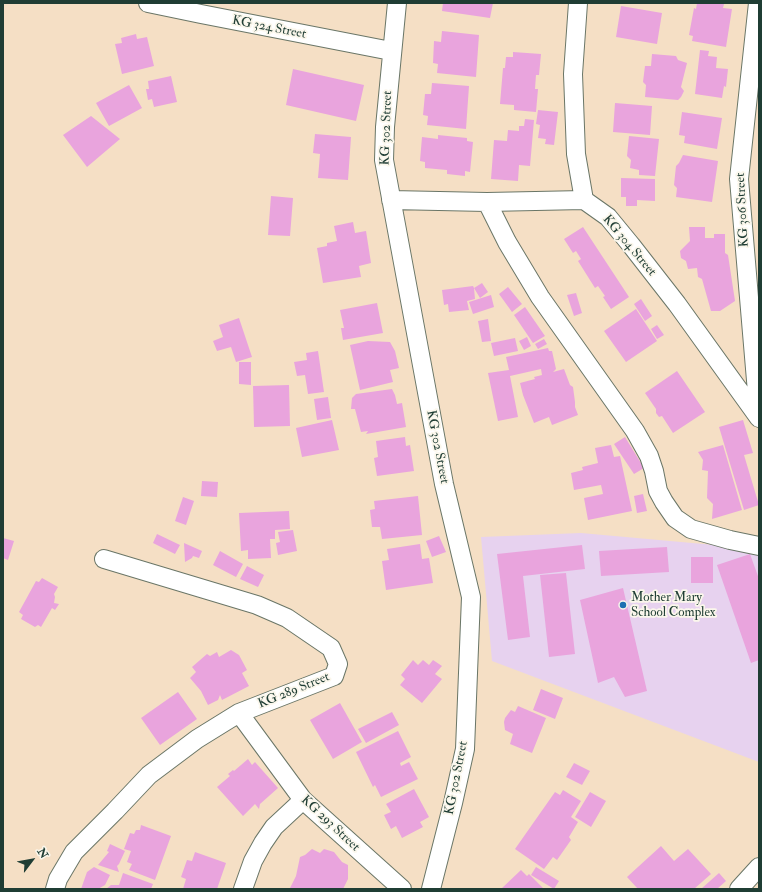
<!DOCTYPE html>
<html>
<head>
<meta charset="utf-8">
<style>
	body { margin:0 }
	#map { position:relative; width:762px; height:892px; overflow:hidden; background:#f5dfc5; font-family:"IM FELL Double Pica",serif }
	canvas { display:block }
	.frame { position:absolute; inset:0; border:4px solid #1f3d34; pointer-events:none }
	.north { position:absolute; left:12px; top:840px; width:40px; height:40px; -webkit-text-stroke:3px #fbf7ec; paint-order:stroke; rotate:58deg; font-size:11px; font-weight:700; line-height:16px; text-align:center; color:#1f3d34 }
	.north::after { content:''; display:block; margin:auto; width:14px; height:18px; background:#1f3d34; clip-path:polygon(50% 0,100% 100%,50% 72%,0 100%) }
</style>
</head>
<body>
<div id="map">
<canvas width="762" height="892"></canvas>
<div class="frame"></div>
<div class="north">N</div>
</div>
<script>
const c = document.querySelector('canvas').getContext('2d');
c.lineJoin = 'round';
function paint(path, color) { c.fillStyle = color; c.fill(path, 'evenodd'); }
const toPath = rows => new Path2D(rows.map(r => 'M' + r).join(''));
function stroke(path, color, width, dash) { c.strokeStyle = color; c.lineWidth = width; c.lineCap = dash ? 'butt' : 'round'; c.setLineDash(dash || []); c.stroke(path); }
function write(font, color, halo, rows, align = 'center') {
  c.font = font + ' "IM FELL Double Pica",serif'; c.lineWidth = 3.5; c.setLineDash([]); c.textBaseline = 'middle'; c.strokeStyle = halo; c.fillStyle = color; for (const [text, x, y, turn = 0] of rows) {
    c.save(); c.translate(x, y); c.rotate((+turn || 0) * Math.PI / 180); c.textAlign = isNaN(turn) ? turn : align; if (halo) c.strokeText(text, 0, 0); c.fillText(text, 0, 0); c.restore();
  }
}
paint(toPath([
	[581,533,759,549,759,762,492,661,481,537]
]), '#e7d2ef');
paint(toPath([
	[443,3,493,3,490,18,442,11],
	[697,3,703,4,703,3,717,3,724,4,723,8,732,9,726,47,692,41,693,36,689,35,694,8,696,9],
	[621,6,662,13,657,44,616,37],
	[442,31,479,35,476,77,437,73,438,64,433,63,434,41,441,42],
	[136,34,137,39,147,37,154,66,122,74,115,44,122,43,121,38],
	[700,50,709,51,708,56,717,57,716,68,728,69,726,87,724,86,722,98,695,94],
	[513,52,541,54,539,75,536,75,535,89,538,89,536,112,514,110,514,105,500,104,503,68,505,68,506,57,513,57],
	[652,54,676,56,678,60,687,63,681,87,684,91,681,97,678,100,645,97,646,85,643,82,645,66,651,66],
	[293,69,364,85,356,121,286,105],
	[171,76,177,102,154,107,152,99,148,100,146,89,149,89,148,81],
	[432,83,469,86,466,129,427,125,428,116,423,115,425,94,431,94],
	[129,85,142,108,109,126,96,103],
	[615,103,652,106,650,135,613,132],
	[538,110,558,112,554,145,545,144,546,139,538,138,540,125,536,124],
	[682,112,722,118,717,149,684,143,685,136,679,135],
	[91,116,120,139,87,167,63,135],
	[525,119,534,120,530,166,519,165,518,181,491,179,494,140,507,141,508,130,519,131,519,126,524,126],
	[315,134,351,137,348,180,318,178,320,154,313,153],
	[438,135,467,138,467,141,473,142,470,172,465,171,465,176,447,174,447,170,425,168,425,162,420,161,422,137,438,139],
	[629,136,659,139,655,176,639,175,639,170,630,168,631,160,627,156],
	[683,155,718,161,712,202,676,197,677,188,674,185,676,166,679,163],
	[621,178,655,179,655,201,637,200,637,206,626,206,626,197,621,197],
	[271,196,293,198,290,236,268,235],
	[353,222,355,233,366,231,371,263,359,266,361,277,323,283,317,248,327,246,327,243,337,241,334,226],
	[583,227,629,297,611,309,603,297,605,296,598,286,595,288,578,261,581,259,576,251,573,253,564,239],
	[689,227,705,227,705,238,714,238,714,234,725,234,725,253,728,255,735,301,720,311,711,311,702,279,698,277,697,268,688,269,686,261,681,258,680,251,690,241],
	[482,283,488,292,480,298,474,288,475,299,467,301,469,310,449,312,448,304,444,305,442,290,473,286,474,288],
	[508,287,522,304,512,312,499,294],
	[576,293,582,313,574,316,567,295],
	[491,295,494,307,473,314,469,302],
	[641,299,652,316,645,321,634,304],
	[377,303,383,333,343,340,341,328,344,328,340,310],
	[525,307,545,336,533,343,514,315],
	[636,309,657,341,626,362,604,331],
	[239,318,252,357,236,362,231,347,217,351,213,341,223,337,219,325],
	[488,319,491,341,482,342,478,321],
	[657,325,664,335,657,339,651,329],
	[527,337,531,346,524,350,519,341],
	[515,338,518,351,494,356,491,343],
	[544,339,547,344,538,349,535,344],
	[368,341,390,342,395,351,399,368,390,370,393,382,360,390,350,345],
	[548,348,549,351,552,351,556,369,553,372,564,369,570,385,573,387,575,402,575,407,578,415,552,425,549,417,534,423,523,395,520,383,535,379,534,377,542,375,541,369,510,376,518,417,498,421,488,373,509,370,506,357],
	[318,351,324,392,308,394,305,375,297,376,294,362,307,360,306,353],
	[239,362,251,362,251,385,239,384],
	[677,371,705,412,673,433,662,416,659,417,656,413,656,409,645,393],
	[289,385,290,426,254,427,253,386],
	[392,389,395,395,397,404,402,403,406,427,366,434,368,431,361,432,355,409,351,409,352,398,356,394],
	[328,397,331,418,317,420,314,399],
	[332,420,339,450,302,457,296,428],
	[743,420,753,453,744,455,759,505,744,510,719,427],
	[405,437,406,446,410,445,414,471,377,476,374,458,378,457,376,441],
	[625,437,644,468,634,474,614,444],
	[611,445,614,457,620,456,632,511,588,520,584,498,603,494,601,485,574,490,571,473,583,470,582,467,598,463,595,448],
	[723,445,742,510,712,519,713,504,707,498,708,471,702,470,703,460,698,452],
	[202,481,218,482,217,497,201,496],
	[643,494,647,511,637,513,634,496],
	[418,496,422,535,382,539,380,527,372,527,370,510,375,509,374,501],
	[183,497,194,501,186,525,175,521],
	[289,511,290,529,275,530,275,539,270,539,271,558,248,559,248,550,241,551,239,513],
	[293,530,297,551,278,555,276,543,280,542,278,532],
	[157,534,180,545,175,554,153,543],
	[439,536,446,552,432,557,426,541],
	[3,538,14,541,8,560,3,558],
	[184,543,202,551,199,558,193,556,192,558,185,562],
	[420,544,422,559,429,558,433,583,386,590,382,561,389,560,387,549],
	[582,545,585,569,523,576,530,637,508,640,497,554],
	[667,547,669,572,601,576,599,551],
	[220,551,243,564,236,577,213,565],
	[750,554,759,579,759,660,751,663,717,565],
	[691,557,713,557,713,583,691,583],
	[247,566,264,575,258,587,240,579],
	[566,573,575,654,549,657,540,575],
	[42,578,58,587,54,594,55,597,54,603,59,604,55,610,52,608,41,627,38,625,35,627,21,619,23,615,19,612,36,581,39,582],
	[623,588,647,691,625,697,614,677,598,683,580,600],
	[231,650,239,655,247,670,242,673,249,686,222,700,220,695,218,700,208,705,201,691,190,678,196,672,192,667,207,654,210,656,217,652,219,657],
	[413,660,418,665,423,660,429,665,433,660,442,666,435,674,442,679,422,703,400,685,405,679,401,675],
	[541,689,563,698,555,719,533,710],
	[178,692,197,719,160,745,141,718],
	[340,703,362,742,333,759,310,720],
	[518,706,546,718,532,753,510,744,513,734,505,730,504,722,505,718,511,710,515,712],
	[392,712,399,725,366,743,358,729],
	[398,731,411,757,400,763,401,766,409,762,418,779,381,797,375,785,373,787,356,752],
	[248,759,252,765,255,762,278,788,260,804,259,809,255,804,243,816,217,787,230,776,228,774,233,770,234,771],
	[574,763,590,771,582,785,566,777],
	[414,789,429,817,420,822,423,827,402,838,396,826,391,829,384,815,391,812,386,804],
	[563,790,581,801,571,817,578,822,569,837,571,840,557,860,553,857,544,869,515,849,555,792,560,795],
	[590,792,606,801,591,827,575,817],
	[141,825,171,836,155,880,129,870,132,864,127,862,131,851,124,849,130,833,134,834,136,830,140,830],
	[110,844,125,851,119,864,117,866,119,872,98,865,109,852,107,851],
	[661,846,674,861,688,849,711,874,694,889,638,889,627,877],
	[312,849,320,853,324,849,334,852,342,862,348,865,348,879,343,889,292,889,290,888,296,876,300,857,305,855],
	[195,852,226,863,217,889,183,889,186,879,181,877,187,860,192,861],
	[94,867,110,875,105,885,98,889,81,889,87,872],
	[536,867,559,881,554,889,531,875],
	[521,870,527,876,529,874,544,889,501,889],
	[123,873,153,884,151,889,106,889,111,885,119,885],
	[719,873,726,881,717,889,701,889]
]), '#e9a4dd');
const minor = toPath([
	[148,3,201,14,391,51],
	[397,3,385,127,384,160,444,484,471,597,465,749,453,803,431,889],
	[578,3,573,74,576,154,584,200,608,217,631,245,677,304,759,418],
	[758,3,739,179,759,416],
	[391,200,487,202,584,200],
	[487,202,507,242,540,297,635,431,649,456,654,471,658,491,664,502,675,518,691,529,730,540,759,546],
	[239,713,303,800,402,889],
	[55,889,58,879,74,852,115,811,149,775,197,739,239,713,334,676,338,664,331,648,287,618,257,605,104,559],
	[243,889,253,861,263,843,274,827,303,800],
	[739,889,759,867]
]);
stroke(minor, '#6a7667', 20);
stroke(minor, '#fff', 18);
for (const [x, y, r, color] of [
	[623,605,4,"#1f6fb2"]
]) { const dot = new Path2D(); dot.arc(x, y, r, 0, 2 * Math.PI); c.fillStyle = color; c.fill(dot); stroke(dot, '#fbf7ec', 1.5); }
write('13px', '#1f3d34', '#fbf7ec', [
	["KG 324 Street",269,28,11],
	["KG 302 Street",387,128,-88],
	["KG 306 Street",743,210,-93],
	["KG 304 Street",629,246,50],
	["KG 302 Street",437,447,79],
	["KG 289 Street",294,691,-22],
	["KG 302 Street",457,778,-79],
	["KG 293 Street",330,824,43]
]);
write('13px', '#1f3d34', '#fbf7ec', [
	["Mother Mary",631,598],
	["School Complex",631,613]
], 'left');
</script>
</body>
</html>
